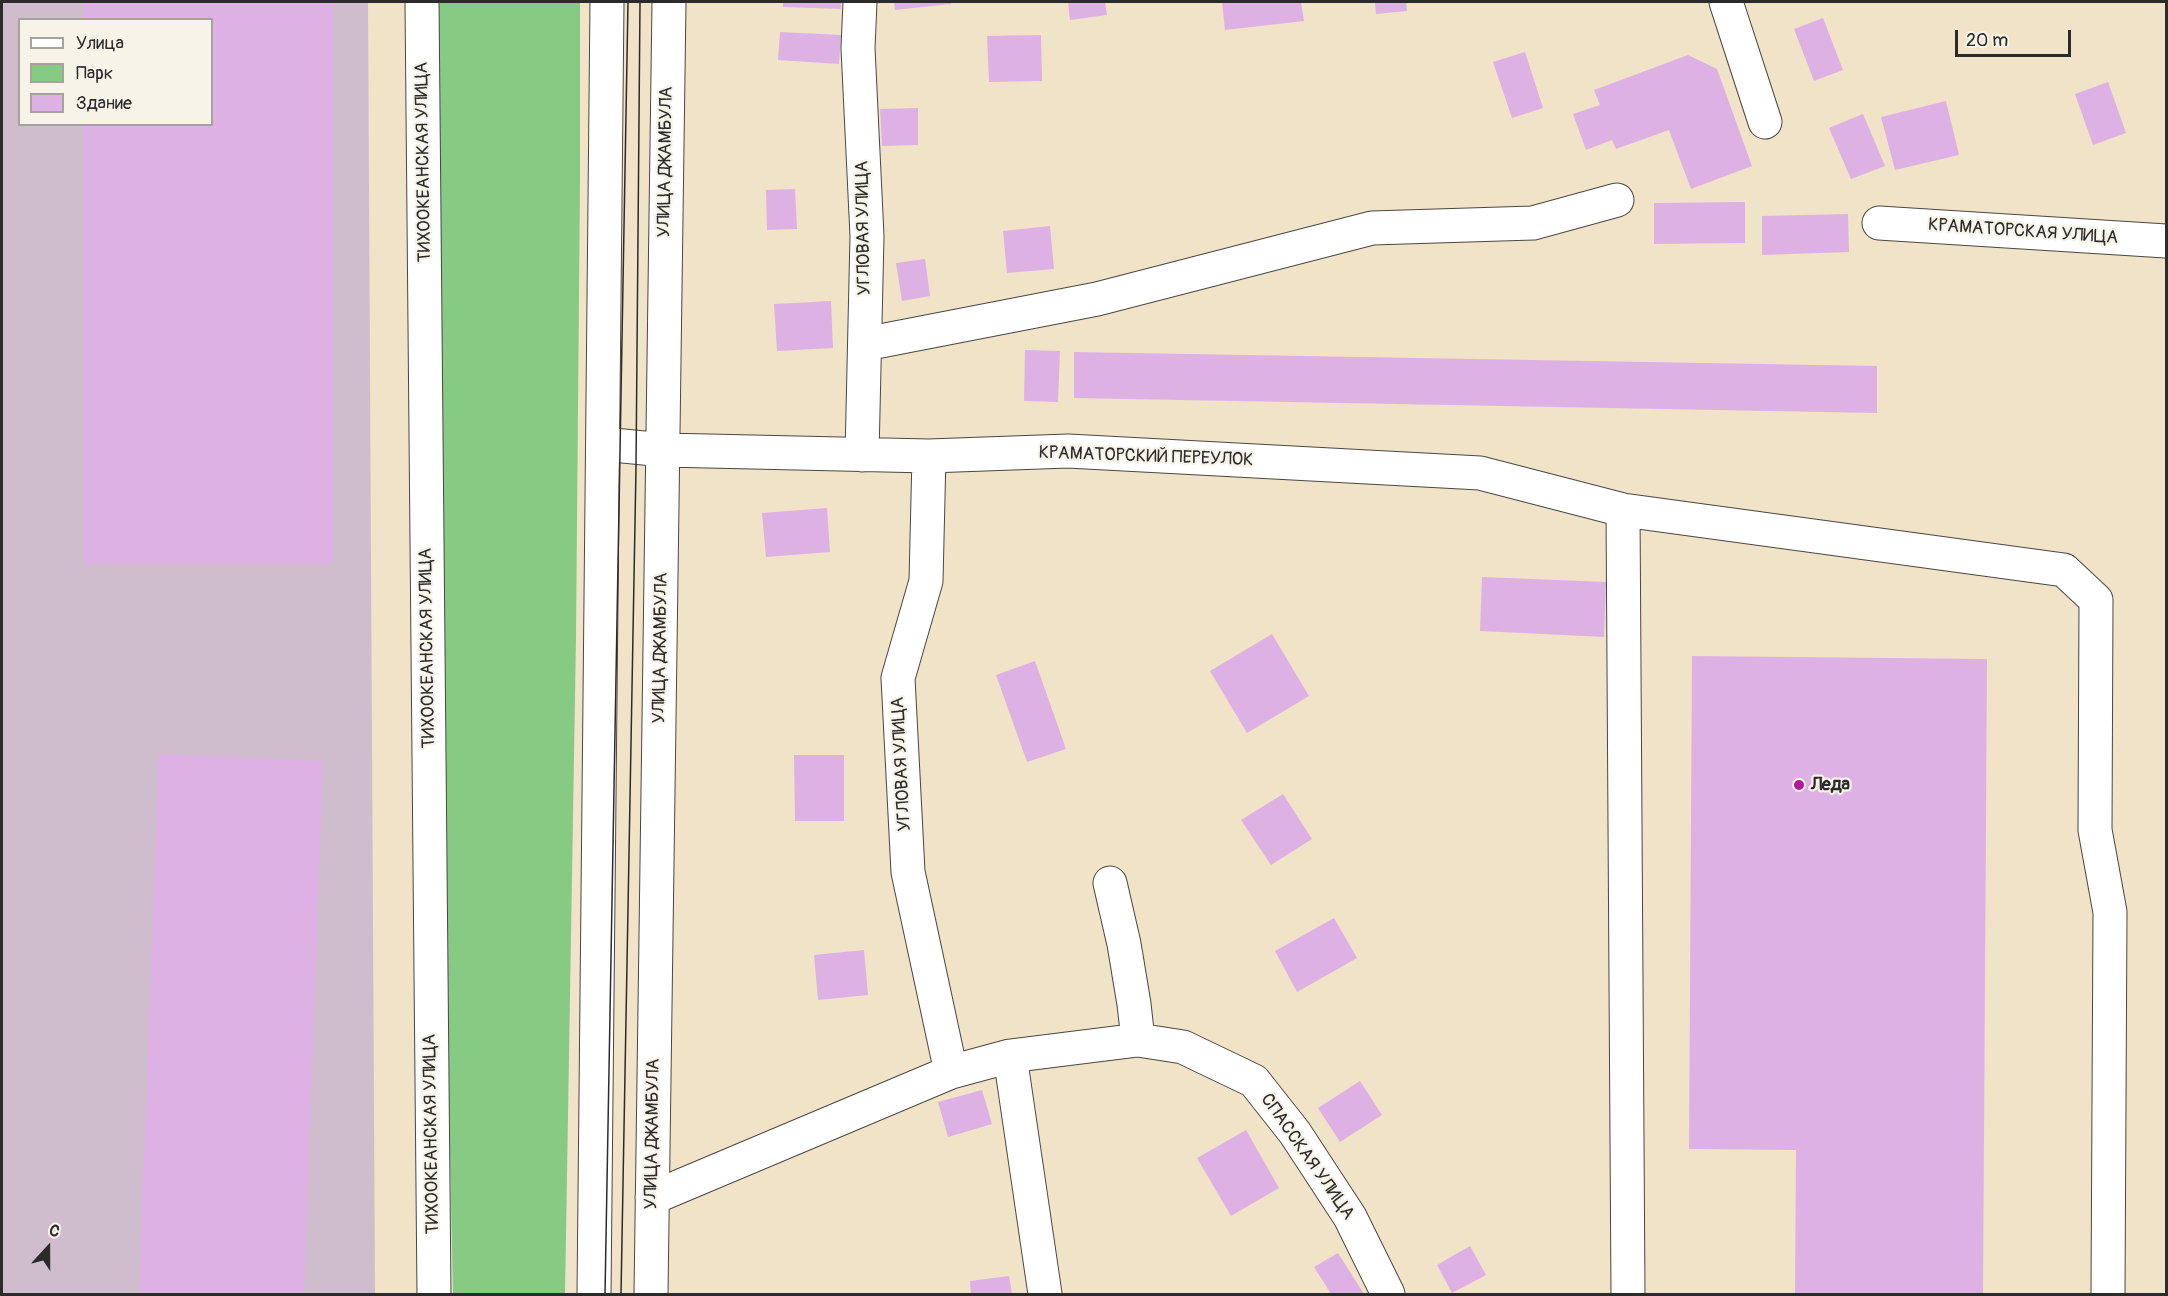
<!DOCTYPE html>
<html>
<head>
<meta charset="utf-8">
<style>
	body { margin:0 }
	#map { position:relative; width:2168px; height:1296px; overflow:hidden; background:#f0e3c8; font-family:Pangolin,sans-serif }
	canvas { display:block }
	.frame { position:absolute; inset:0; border:3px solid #2b2b2b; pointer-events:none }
	.legend { position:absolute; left:18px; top:18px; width:195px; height:108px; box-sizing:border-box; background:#f7f3e8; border:2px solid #a5a39c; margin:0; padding:8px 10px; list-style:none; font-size:18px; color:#2b2b2b }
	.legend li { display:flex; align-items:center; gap:12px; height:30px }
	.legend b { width:30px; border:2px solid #a5a39c }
	.north { position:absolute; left:18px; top:1218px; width:60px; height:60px; -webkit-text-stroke:4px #f7f3e8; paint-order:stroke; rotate:21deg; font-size:16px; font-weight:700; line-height:24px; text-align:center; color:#2b2b2b }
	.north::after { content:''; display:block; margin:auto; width:21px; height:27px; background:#2b2b2b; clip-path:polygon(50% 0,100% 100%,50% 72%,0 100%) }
	.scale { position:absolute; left:1955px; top:30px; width:116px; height:27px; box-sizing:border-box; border:3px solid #2b2b2b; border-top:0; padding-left:8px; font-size:18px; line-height:21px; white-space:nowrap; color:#2b2b2b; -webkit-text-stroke:4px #f7f3e8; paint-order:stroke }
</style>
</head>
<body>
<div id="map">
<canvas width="2168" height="1296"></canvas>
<div class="frame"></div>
<ul class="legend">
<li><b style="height:8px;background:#fff"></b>Улица</li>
<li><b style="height:16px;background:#86ca84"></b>Парк</li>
<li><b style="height:16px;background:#deb1e4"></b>Здание</li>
</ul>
<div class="north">С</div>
<div class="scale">20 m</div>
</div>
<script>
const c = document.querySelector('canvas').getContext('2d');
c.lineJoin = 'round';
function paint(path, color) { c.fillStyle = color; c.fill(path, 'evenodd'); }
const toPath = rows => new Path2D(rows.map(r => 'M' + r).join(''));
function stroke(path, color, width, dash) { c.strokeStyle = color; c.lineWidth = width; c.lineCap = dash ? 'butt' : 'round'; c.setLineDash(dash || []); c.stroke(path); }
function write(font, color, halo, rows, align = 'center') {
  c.font = font + ' Pangolin,sans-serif'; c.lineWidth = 4.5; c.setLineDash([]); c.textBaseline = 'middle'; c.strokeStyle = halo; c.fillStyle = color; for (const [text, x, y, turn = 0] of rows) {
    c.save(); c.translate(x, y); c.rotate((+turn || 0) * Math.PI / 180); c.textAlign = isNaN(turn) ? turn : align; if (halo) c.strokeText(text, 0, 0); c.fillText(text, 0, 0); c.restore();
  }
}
paint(toPath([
	[2,2,368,2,375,1294,2,1294],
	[20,20,212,20,212,124,20,124]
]), '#cfbdce');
paint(toPath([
	[437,2,580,2,580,180,576,637,565,1294,453,1294,446,975]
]), '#86ca84');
paint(toPath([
	[83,2,333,3,333,564,83,564,83,124,212,124,212,20,83,20],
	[783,2,841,2,841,9,783,7],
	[894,2,951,2,951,4,895,10],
	[1068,2,1105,2,1107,15,1070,20],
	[1222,2,1301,2,1304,21,1225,30],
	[1375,2,1406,2,1407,11,1376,14],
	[1823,18,1843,70,1814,81,1794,29],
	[780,32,841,35,839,64,778,60],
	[1041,35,1042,81,989,82,987,36],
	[1525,52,1543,108,1512,118,1493,62],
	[1688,55,1717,69,1752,166,1691,189,1669,130,1616,149,1612,140,1586,150,1573,114,1600,105,1594,90],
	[2108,82,2126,133,2093,145,2075,94],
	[1946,101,1959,155,1895,170,1881,117],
	[918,108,918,145,882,146,880,109],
	[1863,114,1885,166,1851,179,1829,128],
	[795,189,797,229,767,230,766,190],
	[1745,202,1745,243,1654,244,1654,203],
	[1848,214,1849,252,1762,255,1762,216],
	[1050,226,1054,269,1007,273,1003,231],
	[925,259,930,296,902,301,896,263],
	[831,301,833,348,777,351,774,304],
	[1025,350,1060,351,1058,402,1024,401],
	[1074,352,1877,366,1877,413,1074,398],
	[827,508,830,552,766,557,762,513],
	[1482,577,1606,582,1604,637,1480,631],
	[1272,634,1309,696,1247,733,1210,671],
	[1692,656,1987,659,1983,1294,1795,1294,1796,1150,1689,1149],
	[1035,661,1066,749,1027,762,996,675],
	[159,754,323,761,304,1294,139,1294],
	[794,755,844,755,844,821,795,821],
	[1283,794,1312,839,1271,865,1241,820],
	[1334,918,1357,958,1297,992,1275,951],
	[864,950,868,995,818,1000,814,955],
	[1360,1081,1382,1115,1340,1142,1318,1108],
	[982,1090,992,1124,948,1137,938,1102],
	[1246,1130,1279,1188,1231,1216,1197,1158],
	[1470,1246,1486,1275,1452,1293,1437,1265],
	[1338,1253,1364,1294,1331,1294,1314,1267],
	[1009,1276,1012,1294,971,1294,970,1281]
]), '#deb1e4');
const minor = toPath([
	[860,2,858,48,867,236,862,455],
	[1726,2,1765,122],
	[1879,223,2166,241],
	[865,344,1097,299,1372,228,1533,223,1617,200],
	[603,444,664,450,929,456,1068,451,1480,473,1623,510,2064,570,2096,600,2095,830,2110,912,2108,1294],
	[929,456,926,581,898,678,908,872,951,1072],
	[1623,510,1628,1294],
	[1110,883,1124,944,1134,1004,1138,1040,1183,1047,1254,1081,1295,1133,1350,1217,1388,1294],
	[1010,1056,1045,1294],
	[652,1198,951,1072,1010,1056,1138,1040],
	[594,1294,607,2],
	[651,1294,669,2]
]);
const major = toPath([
	[422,2,434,1294]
]);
stroke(minor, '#494743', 35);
stroke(major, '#494743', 35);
stroke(minor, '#fff', 33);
stroke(major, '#fff', 33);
stroke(toPath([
	[605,1294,628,2],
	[621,1294,636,468,640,2]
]), '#2b2b2b', 1.5);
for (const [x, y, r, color] of [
	[1799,785,6,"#b5179e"]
]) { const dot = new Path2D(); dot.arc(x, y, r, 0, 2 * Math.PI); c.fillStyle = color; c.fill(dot); stroke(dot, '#f7f3e8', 2); }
write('18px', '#2b2b2b', '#f7f3e8', [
	["ТИХООКЕАНСКАЯ УЛИЦА",424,162,-91],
	["УЛИЦА ДЖАМБУЛА",666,162,-89],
	["УГЛОВАЯ УЛИЦА",864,228,-91],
	["КРАМАТОРСКАЯ УЛИЦА",2023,232,4],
	["КРАМАТОРСКИЙ ПЕРЕУЛОК",1146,457,2],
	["ТИХООКЕАНСКАЯ УЛИЦА",428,648,-91],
	["УЛИЦА ДЖАМБУЛА",661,648,-89],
	["УГЛОВАЯ УЛИЦА",902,764,-93],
	["ТИХООКЕАНСКАЯ УЛИЦА",432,1134,-91],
	["УЛИЦА ДЖАМБУЛА",653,1134,-89],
	["СПАССКАЯ УЛИЦА",1307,1157,55]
]);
write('bold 18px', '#2b2b2b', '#f7f3e8', [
	["Леда",1811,785]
], 'left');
</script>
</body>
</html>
